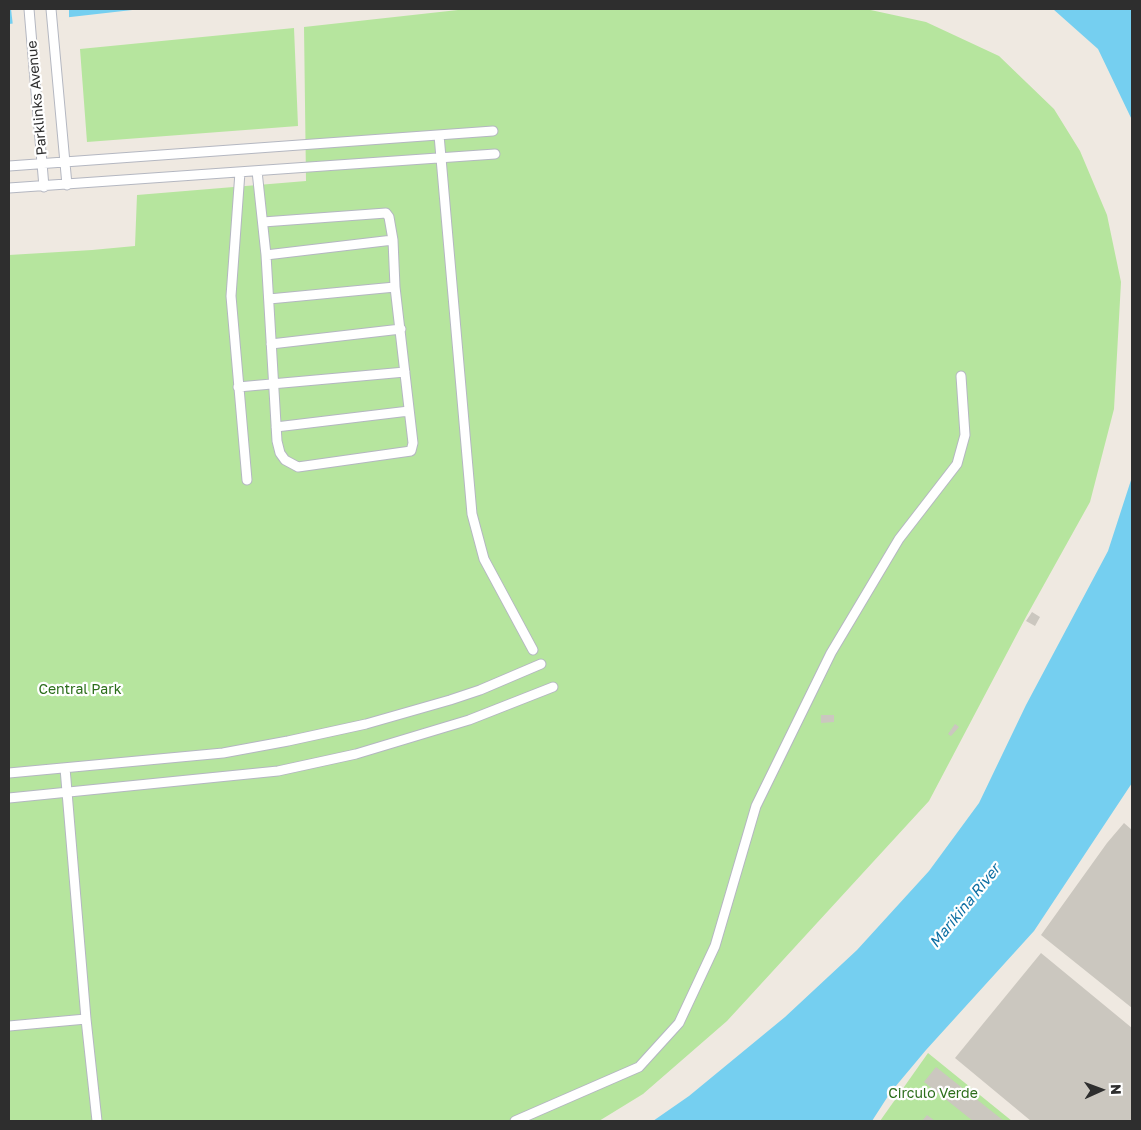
<!DOCTYPE html>
<html>
<head>
<meta charset="utf-8">
<style>
	body { margin:0 }
	#map { position:relative; width:1141px; height:1130px; overflow:hidden; background:#efe9e1; font-family:"Golos Text",sans-serif }
	canvas { display:block }
	.frame { position:absolute; inset:0; border:10px solid #2e2e2e; pointer-events:none }
	.north { position:absolute; left:1076px; top:1065px; width:50px; height:50px; -webkit-text-stroke:4px #fff; paint-order:stroke; rotate:88deg; font-size:14px; font-weight:700; line-height:20px; text-align:center; color:#2e2e2e }
	.north::after { content:''; display:block; margin:auto; width:18px; height:22px; background:#2e2e2e; clip-path:polygon(50% 0,100% 100%,50% 72%,0 100%) }
</style>
</head>
<body>
<div id="map">
<canvas width="1141" height="1130"></canvas>
<div class="frame"></div>
<div class="north">N</div>
</div>
<script>
const c = document.querySelector('canvas').getContext('2d');
c.lineJoin = 'round';
function paint(path, color) { c.fillStyle = color; c.fill(path, 'evenodd'); }
const toPath = rows => new Path2D(rows.map(r => 'M' + r).join(''));
function stroke(path, color, width, dash) { c.strokeStyle = color; c.lineWidth = width; c.lineCap = dash ? 'butt' : 'round'; c.setLineDash(dash || []); c.stroke(path); }
function write(font, color, halo, rows, align = 'center') {
  c.font = font + ' "Golos Text",sans-serif'; c.lineWidth = 4.5; c.setLineDash([]); c.textBaseline = 'middle'; c.strokeStyle = halo; c.fillStyle = color; for (const [text, x, y, turn = 0] of rows) {
    c.save(); c.translate(x, y); c.rotate((+turn || 0) * Math.PI / 180); c.textAlign = isNaN(turn) ? turn : align; if (halo) c.strokeText(text, 0, 0); c.fillText(text, 0, 0); c.restore();
  }
}
paint(toPath([
	[467,9,866,9,926,22,999,56,1054,109,1080,151,1107,215,1121,282,1114,409,1090,502,1026,617,929,801,727,1021,643,1094,599,1121,9,1121,9,255,92,250,135,246,137,195,306,181,304,27],
	[294,28,298,126,87,142,80,49],
	[928,1053,1012,1121,880,1121]
]), '#b6e59e');
paint(toPath([
	[9,9,141,9,9,24],
	[1053,9,1132,9,1132,120,1098,49],
	[1132,477,1132,783,1034,931,926,1050,890,1093,872,1121,653,1121,689,1096,785,1017,857,950,929,871,979,803,1026,705,1108,551]
]), '#75cff0');
paint(toPath([
	[11,9,69,9,69,20,13,26]
]), '#efe9e1');
paint(toPath([
	[1032,612,1040,617,1035,626,1026,621],
	[821,715,834,715,834,722,821,723],
	[955,724,959,727,951,736,948,734],
	[1124,823,1132,830,1132,1008,1041,935,1107,843],
	[1041,953,1132,1028,1132,1121,1031,1121,955,1058],
	[936,1067,1004,1121,973,1121,924,1082],
	[927,1115,935,1121,922,1121]
]), '#cbc7bf');
const lane = toPath([
	[29,9,44,187],
	[51,9,67,185],
	[439,135,472,514,484,559,533,650],
	[9,166,493,131],
	[257,171,266,255,277,441,280,453,285,460,298,467,411,451,413,443,395,287,393,240,389,217,386,213,263,222],
	[240,172,231,296,247,480],
	[9,188,495,154],
	[266,255,393,240],
	[269,299,395,287],
	[271,344,401,329],
	[238,387,405,372],
	[276,427,409,411],
	[65,768,86,1019,97,1121],
	[9,773,223,753,288,741,366,724,450,700,480,690,541,664],
	[9,798,278,771,356,754,439,729,469,720,553,687],
	[9,1026,86,1019],
	[515,1121,639,1067,679,1023,715,946,756,806,831,653,899,539,957,464,965,435,961,376]
]);
stroke(lane, '#b4b7c1', 11);
stroke(lane, '#fff', 9);
write('14px', '#2e2e2e', '#fff', [
	["Parklinks Avenue",37,98,-95]
]);
write('14px', '#2c6e1b', '#fff', [
	["Central Park",80,690],
	["Circulo Verde",933,1094]
]);
write('italic 15px', '#0d6fa3', '#fff', [
	["Marikina River",965,906,-51]
]);
</script>
</body>
</html>
